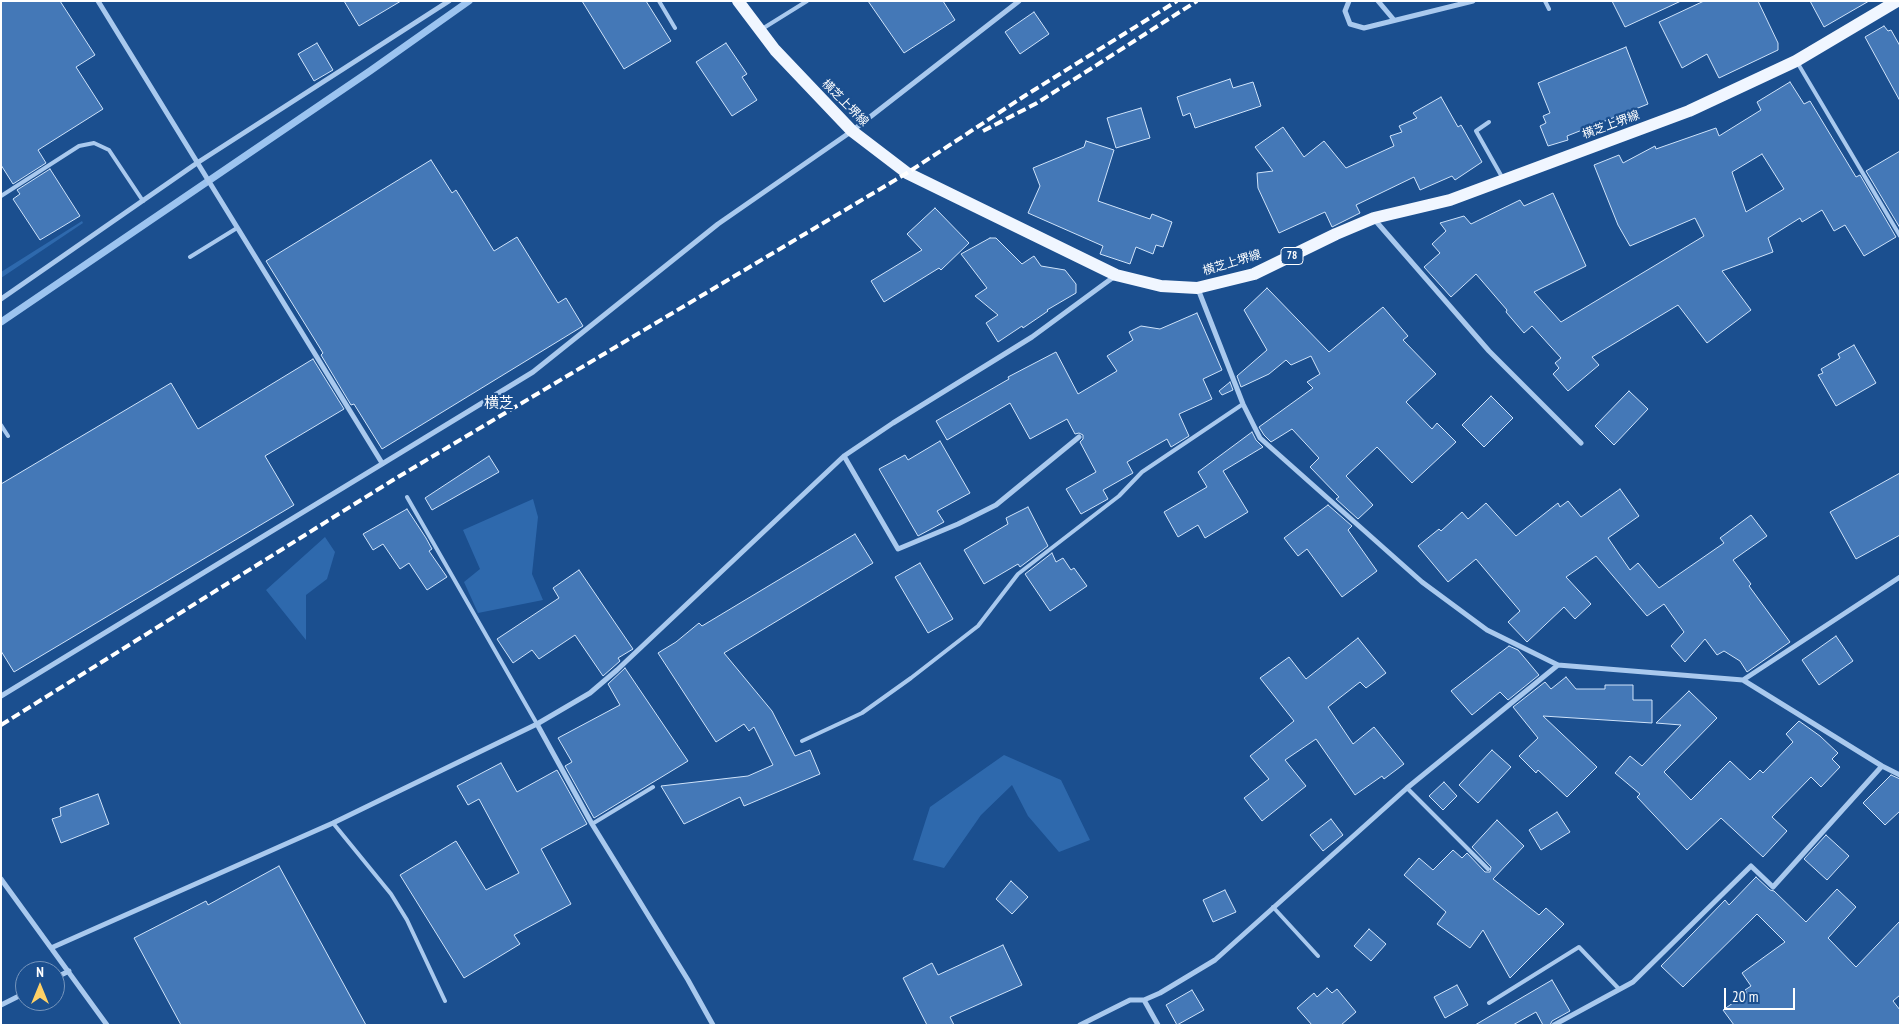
<!DOCTYPE html>
<html>
<head>
<meta charset="utf-8">
<style>
	body { margin:0 }
	#map { position:relative; width:1901px; height:1026px; overflow:hidden; background:#1b4f8f; font-family:"PT Sans Narrow",sans-serif }
	canvas { display:block }
	.frame { position:absolute; inset:0; border:2px solid #fff; pointer-events:none }
	.north { position:absolute; left:15px; top:961px; width:50px; height:50px; box-sizing:border-box; background:#1b4f8f; border:1px solid #7695bc; border-radius:50%; rotate:0deg; font-size:14px; font-weight:700; line-height:20px; text-align:center; color:#fff }
	.north::after { content:''; display:block; margin:auto; width:18px; height:22px; background:#ffd166; clip-path:polygon(50% 0,100% 100%,50% 72%,0 100%) }
	.scale { position:absolute; left:1724px; top:988px; width:71px; height:22px; box-sizing:border-box; border:2px solid #fff; border-top:0; padding-left:6px; font-size:15px; line-height:18px; white-space:nowrap; color:#fff; -webkit-text-stroke:4px #1b4f8f; paint-order:stroke }
</style>
</head>
<body>
<div id="map">
<canvas width="1901" height="1026"></canvas>
<div class="frame"></div>
<div class="north">N</div>
<div class="scale">20 m</div>
</div>
<script>
const c = document.querySelector('canvas').getContext('2d');
c.lineJoin = 'round';
function paint(path, color) { c.fillStyle = color; c.fill(path, 'evenodd'); }
const toPath = rows => new Path2D(rows.map(r => 'M' + r).join(''));
function stroke(path, color, width, dash) { c.strokeStyle = color; c.lineWidth = width; c.lineCap = dash ? 'butt' : 'round'; c.setLineDash(dash || []); c.stroke(path); }
function write(font, color, halo, rows, align = 'center') {
  c.font = font + ' "PT Sans Narrow","Noto Sans JP",sans-serif'; c.lineWidth = 4.5; c.setLineDash([]); c.textBaseline = 'middle'; c.strokeStyle = halo; c.fillStyle = color; for (const [text, x, y, turn = 0] of rows) {
    c.save(); c.translate(x, y); c.rotate((+turn || 0) * Math.PI / 180); c.textAlign = isNaN(turn) ? turn : align; if (halo) c.strokeText(text, 0, 0); c.fillText(text, 0, 0); c.restore();
  }
}
paint(toPath([
	[82,221,83,223,1,278,1,272],
	[533,499,538,517,532,574,543,600,478,613,464,582,480,569,463,530],
	[325,537,335,552,327,579,306,595,306,640,266,590],
	[1004,755,1061,780,1090,840,1059,852,1028,816,1012,785,981,815,944,868,913,860,930,807]
]), '#2e69ad');
stroke(toPath([
	[1,322,370,71,469,1]
]), '#9cc4f0', 7);
const building = toPath([
	[1,1,60,1,95,55,76,67,103,109,38,150,46,163,13,184,1,165,1,1],
	[344,1,401,1,359,26,344,1],
	[582,1,646,1,671,41,624,69,582,1],
	[868,1,943,1,955,20,904,53,868,1],
	[1612,1,1681,1,1625,27,1612,1],
	[1704,1,1758,1,1778,43,1778,50,1719,78,1707,54,1682,68,1659,22,1704,1],
	[1810,1,1869,1,1824,27,1810,1],
	[1034,12,1049,34,1020,54,1005,32,1034,12],
	[1884,26,1888,31,1891,30,1900,46,1900,101,1865,37,1884,26],
	[317,43,333,70,314,81,298,54,317,43],
	[726,43,747,74,742,77,757,100,732,116,696,62,726,43],
	[1626,47,1648,104,1567,136,1568,140,1548,146,1540,126,1546,123,1543,116,1550,113,1538,83,1626,47],
	[1230,79,1233,88,1253,82,1261,106,1195,128,1190,113,1183,116,1177,97,1230,79],
	[1790,82,1804,104,1810,101,1856,177,1860,175,1896,237,1864,256,1845,225,1834,231,1822,210,1802,222,1800,218,1768,238,1773,252,1722,271,1751,310,1707,343,1678,305,1592,357,1599,365,1568,391,1553,374,1559,368,1555,363,1561,358,1532,326,1524,333,1506,312,1507,310,1476,274,1451,297,1424,267,1440,253,1432,244,1446,231,1440,223,1464,216,1471,224,1520,200,1524,206,1553,193,1586,266,1534,292,1561,322,1704,236,1695,218,1630,246,1618,225,1594,165,1619,155,1623,163,1655,146,1656,149,1716,128,1719,136,1761,110,1757,102,1790,82],
	[1762,154,1784,189,1746,212,1732,172,1762,154],
	[1441,97,1458,127,1461,125,1482,162,1455,180,1452,176,1420,190,1414,177,1356,205,1360,213,1332,227,1325,212,1279,233,1258,188,1257,173,1273,171,1255,147,1283,127,1304,157,1324,141,1346,168,1394,146,1390,136,1402,132,1399,126,1417,118,1413,113,1441,97],
	[1141,108,1150,138,1116,148,1107,118,1141,108],
	[1086,141,1114,150,1098,201,1150,219,1152,214,1172,222,1163,247,1156,245,1153,254,1136,247,1130,264,1100,254,1103,246,1028,213,1040,186,1033,168,1084,147,1086,141],
	[1900,151,1900,228,1866,171,1900,151],
	[431,160,452,193,456,190,494,251,517,237,558,303,566,298,583,326,382,449,354,404,351,405,321,355,323,353,266,261,431,160],
	[50,169,80,216,40,240,13,199,20,194,17,190,50,169],
	[935,208,969,243,941,270,939,268,884,302,871,281,922,250,907,234,935,208],
	[990,238,996,238,1022,264,1034,256,1041,266,1065,270,1076,284,1076,293,1047,310,1048,311,1023,328,1022,326,998,342,986,323,998,315,975,296,987,288,961,254,990,238],
	[1267,288,1329,352,1383,307,1408,336,1403,340,1436,374,1406,402,1432,429,1437,423,1456,442,1412,483,1377,447,1346,476,1373,505,1358,519,1336,499,1339,497,1310,467,1319,458,1292,429,1271,442,1264,435,1259,427,1313,388,1307,382,1320,374,1311,356,1291,365,1286,360,1269,374,1241,387,1237,376,1267,350,1244,310,1267,288],
	[1197,313,1222,370,1203,379,1212,399,1179,414,1189,436,1171,447,1167,439,1127,462,1133,473,1103,490,1108,499,1081,514,1066,489,1096,472,1080,442,1083,439,1083,435,1079,433,1075,434,1067,419,1030,439,1010,403,947,440,936,421,1009,379,1008,377,1056,352,1078,394,1117,371,1107,356,1133,340,1129,332,1141,326,1160,329,1197,313],
	[1854,345,1876,383,1836,406,1818,375,1823,373,1821,369,1840,358,1838,354,1854,345],
	[313,359,344,409,265,456,294,505,14,672,1,651,1,484,171,383,198,429,313,359],
	[1230,382,1233,390,1222,395,1219,391,1230,382],
	[1629,391,1648,409,1614,445,1595,426,1629,391],
	[1491,396,1513,418,1484,447,1462,425,1491,396],
	[1252,432,1256,440,1263,447,1223,471,1248,512,1205,538,1198,525,1178,537,1164,512,1207,487,1198,472,1252,432],
	[940,441,970,493,937,511,944,522,918,536,879,469,905,455,908,460,940,441],
	[489,456,499,472,432,510,425,498,489,456],
	[1900,473,1900,535,1856,559,1830,512,1900,473],
	[1620,489,1639,516,1608,538,1630,570,1638,563,1659,588,1724,543,1720,538,1751,515,1767,536,1733,560,1751,584,1749,586,1790,642,1747,672,1740,661,1724,651,1717,655,1705,639,1685,662,1671,646,1684,632,1664,604,1647,616,1596,556,1566,577,1591,604,1575,619,1564,607,1527,642,1508,622,1520,611,1476,559,1448,582,1418,546,1439,529,1441,531,1462,512,1468,519,1486,503,1516,536,1558,503,1560,507,1568,501,1581,517,1620,489],
	[1328,505,1352,526,1348,530,1377,571,1342,597,1307,549,1298,556,1284,538,1328,505],
	[1028,507,1048,546,1020,567,1018,564,984,584,964,550,1008,524,1006,518,1028,507],
	[407,509,426,538,432,549,429,551,447,577,427,590,409,563,400,569,383,544,373,550,363,534,407,509],
	[855,534,873,563,724,653,772,711,795,756,810,750,820,774,744,806,740,797,684,824,661,786,748,776,773,765,754,727,749,731,744,724,716,742,658,653,676,642,699,623,702,626,855,534],
	[1052,553,1056,562,1063,558,1071,570,1074,568,1087,586,1050,611,1025,574,1052,553],
	[920,563,953,619,928,633,895,577,920,563],
	[579,570,633,649,618,658,620,661,603,676,575,635,539,659,532,650,513,663,497,639,559,598,553,588,579,570],
	[1836,636,1853,661,1819,685,1802,660,1836,636],
	[1358,638,1386,673,1366,688,1360,682,1328,707,1353,744,1374,727,1404,764,1384,779,1382,776,1355,795,1316,739,1285,760,1306,786,1262,821,1244,798,1269,779,1250,756,1294,721,1260,678,1289,657,1306,679,1358,638],
	[1509,646,1518,650,1539,675,1508,700,1500,692,1472,715,1451,691,1509,646],
	[625,668,688,761,594,818,565,766,572,762,558,738,620,705,608,684,625,668],
	[1566,677,1576,689,1605,689,1605,685,1633,685,1633,700,1652,700,1652,723,1543,716,1597,767,1567,797,1538,770,1536,773,1519,756,1538,738,1513,707,1545,682,1551,689,1566,677],
	[1689,691,1717,718,1664,772,1691,800,1730,761,1750,780,1760,770,1763,773,1793,742,1786,734,1799,721,1820,736,1838,753,1832,759,1840,767,1821,787,1811,777,1772,817,1787,831,1763,857,1721,818,1687,850,1637,797,1640,794,1615,773,1630,756,1642,766,1681,725,1656,723,1689,691],
	[1492,750,1511,767,1478,803,1459,785,1492,750],
	[501,763,517,792,557,770,587,824,541,849,571,904,514,935,520,944,464,978,400,875,456,841,486,890,519,873,479,799,468,805,457,786,501,763],
	[1891,775,1900,779,1900,811,1885,825,1863,803,1891,775],
	[1444,782,1457,796,1443,810,1429,796,1444,782],
	[98,794,109,824,61,843,52,819,61,816,60,808,98,794],
	[1557,812,1570,832,1541,850,1529,830,1557,812],
	[1331,819,1343,835,1323,851,1310,835,1331,819],
	[1497,820,1524,846,1493,879,1539,915,1546,908,1564,924,1510,978,1483,930,1470,948,1437,924,1446,912,1404,875,1419,858,1433,870,1453,850,1462,858,1467,853,1485,872,1490,872,1491,867,1472,847,1497,820],
	[1826,835,1849,856,1827,880,1804,859,1826,835],
	[279,866,366,1025,181,1025,134,938,206,901,208,905,279,866],
	[1756,877,1770,890,1774,891,1806,922,1837,889,1856,907,1828,938,1856,967,1900,921,1900,995,1893,1001,1900,1010,1900,1025,1734,1025,1723,1010,1747,993,1745,990,1751,986,1742,973,1785,942,1757,914,1683,987,1661,966,1725,900,1729,905,1756,877],
	[1011,881,1028,897,1012,914,996,899,1011,881],
	[1225,890,1236,912,1213,922,1203,900,1225,890],
	[1369,929,1386,944,1371,961,1354,946,1369,929],
	[1003,945,1022,985,950,1017,954,1025,927,1025,903,978,932,963,938,975,1003,945],
	[1552,980,1570,1011,1552,1021,1550,1025,1543,1025,1536,1012,1513,1025,1475,1025,1552,980],
	[1457,985,1468,1005,1445,1018,1434,997,1457,985],
	[1327,988,1332,993,1337,989,1356,1012,1341,1025,1312,1025,1297,1008,1314,993,1317,997,1327,988],
	[1192,990,1204,1010,1177,1025,1166,1005,1192,990]
]);
paint(building, '#4478b7');
stroke(building, '#cfe3fa', 1);
stroke(toPath([
	[659,1,675,28],
	[1545,1,1549,9],
	[762,29,807,1],
	[1797,62,1900,236],
	[1489,122,1476,131,1502,177],
	[1,196,79,146,94,143,109,150,143,201],
	[190,257,237,228],
	[1,425,8,436],
	[407,497,537,724],
	[802,741,862,713,911,678,978,626,1018,574,1119,496,1142,472,1243,404],
	[1407,788,1488,869],
	[333,823,391,894,407,920,445,1001],
	[592,824,653,787],
	[1273,907,1318,956],
	[1489,1003,1579,947,1619,989]
]), '#a9c9ee', 4);
stroke(toPath([
	[98,1,382,463],
	[1349,1,1345,11,1350,24,1364,28,1473,1],
	[1378,1,1394,20],
	[1374,219,1489,351,1581,443],
	[1198,289,1243,404,1260,438,1422,582,1487,630,1558,665,1743,680,1882,766,1900,775],
	[1,299,197,163,449,1],
	[844,456,898,549,958,524,996,505,1079,437],
	[1743,680,1900,577],
	[1,696,533,372,718,224,852,131,1019,1],
	[537,724,592,824,688,980,713,1025],
	[1,879,107,1025],
	[51,948,333,823,537,724,590,693,617,670,844,456,893,423,1032,337,1115,276],
	[55,978,69,971],
	[1144,1000,1158,1025],
	[1,1005,25,993],
	[1080,1025,1130,1000,1144,1000,1160,993,1215,960,1407,788,1558,665],
	[1554,1025,1633,982,1751,866,1773,887,1882,766]
]), '#a9c9ee', 5);
stroke(toPath([
	[738,1,775,50,852,131,907,173,1116,275,1161,286,1197,288,1254,274,1336,234,1374,218,1450,200,1689,111,1796,61,1897,1]
]), '#f0f6ff', 12);
stroke(toPath([
	[983,131,1037,103,1197,1],
	[1,725,393,480,907,173,1026,95,1177,1]
]), '#fff', 4, [9, 4]);
for (const [x, y, w] of [
	[1292,256,22]
]) { const box = new Path2D(); box.roundRect(x - w / 2, y - 8.5, w, 17, 4); c.fillStyle = '#1b4f8f'; c.fill(box); stroke(box, '#fff', 1); }
write('bold 11px', '#fff', null, [
	["78",1292,256]
]);
write('12px', '#fff', '#1b4f8f', [
	["横芝上堺線",845,103,45],
	["横芝上堺線",1611,125,-20],
	["横芝上堺線",1232,263,-17]
]);
write('15px', '#fff', '#1b4f8f', [
	["横芝",499,404]
]);
</script>
</body>
</html>
